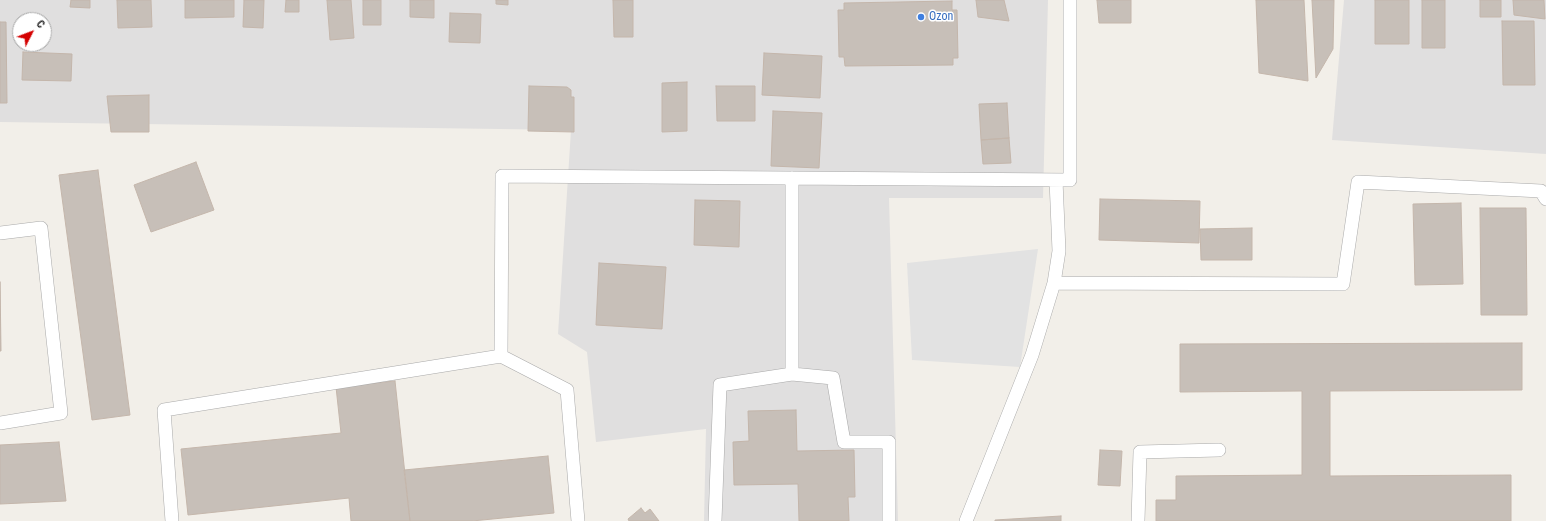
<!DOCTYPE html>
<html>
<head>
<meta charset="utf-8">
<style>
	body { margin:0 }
	#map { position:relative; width:1546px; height:521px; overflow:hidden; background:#f2efe9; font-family:"Roboto Condensed",sans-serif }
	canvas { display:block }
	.north { position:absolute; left:12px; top:12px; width:40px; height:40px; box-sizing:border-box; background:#fff; border:1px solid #a7a7a7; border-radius:50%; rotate:48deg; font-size:11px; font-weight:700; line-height:16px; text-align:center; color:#222 }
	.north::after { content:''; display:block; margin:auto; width:14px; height:18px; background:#d40000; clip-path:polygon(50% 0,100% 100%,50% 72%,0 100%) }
</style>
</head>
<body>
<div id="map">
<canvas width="1546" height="521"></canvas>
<div class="north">С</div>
</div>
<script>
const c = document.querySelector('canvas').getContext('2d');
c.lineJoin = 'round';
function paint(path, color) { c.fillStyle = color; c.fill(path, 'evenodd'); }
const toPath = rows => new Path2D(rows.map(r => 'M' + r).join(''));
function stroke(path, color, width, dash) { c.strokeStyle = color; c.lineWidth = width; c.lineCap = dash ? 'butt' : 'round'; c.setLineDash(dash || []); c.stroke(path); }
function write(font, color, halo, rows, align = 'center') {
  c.font = font + ' "Roboto Condensed",sans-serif'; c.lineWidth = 3; c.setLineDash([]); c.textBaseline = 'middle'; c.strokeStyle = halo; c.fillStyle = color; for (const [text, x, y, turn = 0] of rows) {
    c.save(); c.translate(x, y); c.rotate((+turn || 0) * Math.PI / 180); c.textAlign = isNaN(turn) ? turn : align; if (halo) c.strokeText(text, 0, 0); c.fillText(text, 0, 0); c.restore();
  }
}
paint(toPath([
	[0,0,1048,0,1043,198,889,198,898,521,704,521,706,429,596,442,587,352,558,334,571,130,0,122],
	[20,20,44,20,44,44,20,44],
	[1344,0,1546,0,1546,154,1332,140]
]), '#e0dfdf');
paint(toPath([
	[1038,249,1020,367,912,360,907,263]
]), '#e2e2e2');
const building = toPath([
	[71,0,90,0,90,8,70,7,71,0],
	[117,0,151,0,152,27,118,28,117,0],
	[185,0,234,0,234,17,185,18,185,0],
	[244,0,264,0,263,28,243,27,244,0],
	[286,0,299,0,299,12,285,12,286,0],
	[327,0,351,0,354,38,330,40,327,0],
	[363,0,381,0,381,25,363,25,363,0],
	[410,0,434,0,434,18,410,17,410,0],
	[496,0,508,0,508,5,496,4,496,0],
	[613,0,633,0,633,37,614,37,613,0],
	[976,0,1004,0,1009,21,978,17,976,0],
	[1097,0,1131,0,1131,23,1099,23,1097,0],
	[1256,0,1304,0,1308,81,1259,73,1256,0],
	[1312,0,1334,0,1333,49,1316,78,1312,0],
	[1375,0,1409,0,1409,44,1375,44,1375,0],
	[1422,0,1445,0,1445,48,1422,48,1422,0],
	[1480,0,1501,0,1501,17,1480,17,1480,0],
	[1513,0,1544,0,1545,19,1514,15,1513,0],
	[952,1,952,10,957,10,958,58,953,58,953,65,845,66,844,57,839,57,838,10,844,10,844,3,952,1],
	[450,13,481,14,480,43,449,42,450,13],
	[1502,21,1534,21,1535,85,1503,85,1502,21],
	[0,22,6,22,7,103,0,103,0,22],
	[23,52,72,54,71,81,22,80,23,52],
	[764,53,822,56,820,98,762,95,764,53],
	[687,82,687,131,662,132,662,83,687,82],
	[529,86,567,87,571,90,571,97,574,97,574,132,528,131,529,86],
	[716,86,755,86,755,121,717,121,716,86],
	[149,95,149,132,111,132,107,96,149,95],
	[1007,103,1009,138,981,140,979,104,1007,103],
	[773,111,822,113,819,168,771,166,773,111],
	[1009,138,1011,163,983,164,981,140,1009,138],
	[196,162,214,210,151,232,134,185,196,162],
	[98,170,130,415,92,420,59,175,98,170],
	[1100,199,1200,201,1199,243,1099,240,1100,199],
	[695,200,740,201,739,247,694,245,695,200],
	[1461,203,1463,284,1415,285,1413,204,1461,203],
	[1480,208,1526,208,1527,315,1481,315,1480,208],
	[1252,228,1252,260,1201,260,1200,229,1252,228],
	[599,263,666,267,662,329,596,325,599,263],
	[0,282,1,351,0,351,0,282],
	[1522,343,1522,390,1330,391,1330,476,1511,475,1511,521,1156,521,1156,500,1176,500,1176,476,1302,475,1302,391,1180,392,1180,344,1522,343],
	[395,381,410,521,351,521,349,498,188,515,181,449,341,433,336,387,395,381],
	[796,410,797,451,854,450,855,497,848,497,849,521,799,521,798,484,734,485,733,442,749,441,748,411,796,410],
	[59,442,66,501,0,504,0,445,59,442],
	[1100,450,1122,451,1120,486,1098,485,1100,450],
	[548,456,554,513,472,521,410,521,404,470,548,456],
	[641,508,645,513,650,509,659,521,629,521,628,519,641,508],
	[1061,516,1061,521,995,521,995,520,1061,516]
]);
paint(building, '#c7bfb8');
stroke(building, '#c4b6ab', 1);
const lane = toPath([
	[0,233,41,228,61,413,0,423],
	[1054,283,1343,284,1358,182,1541,191,1546,199],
	[501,356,502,176,1070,180,1070,0],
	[792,374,833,378,844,442,889,442,889,521],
	[172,521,164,410,501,356,567,390,578,521],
	[715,521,720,385,792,374,792,178],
	[966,521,1032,355,1054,283,1059,251,1056,180],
	[1138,521,1140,452,1219,450]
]);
stroke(lane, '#a9a9a9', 14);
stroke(lane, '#fff', 13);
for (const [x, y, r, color] of [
	[921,17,4,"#3f7fe0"]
]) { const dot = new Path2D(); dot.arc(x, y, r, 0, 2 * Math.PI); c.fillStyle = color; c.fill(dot); stroke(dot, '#fff', 1.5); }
write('12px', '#366cbe', '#fff', [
	["Ozon",929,17]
], 'left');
</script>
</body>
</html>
